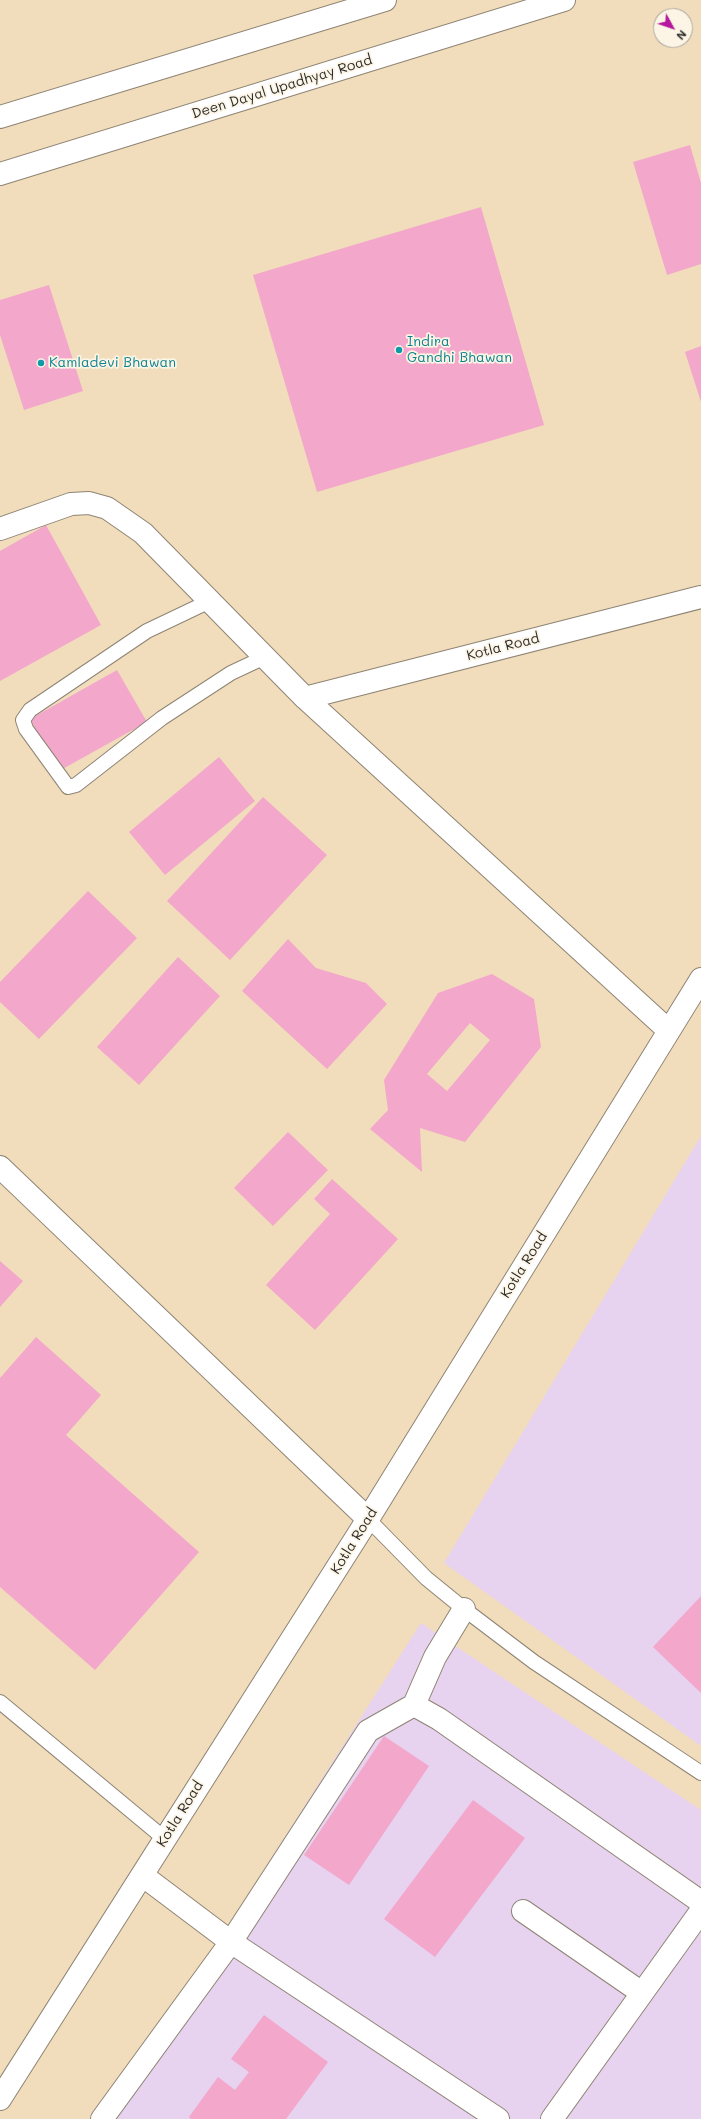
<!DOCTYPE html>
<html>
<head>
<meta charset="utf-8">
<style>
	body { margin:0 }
	#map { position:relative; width:701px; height:2119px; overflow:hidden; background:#f1ddbc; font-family:Mali,sans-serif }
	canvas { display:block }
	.north { position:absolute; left:653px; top:8px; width:40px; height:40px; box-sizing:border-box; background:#fcf5e5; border:1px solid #a8a49b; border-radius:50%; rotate:130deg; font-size:11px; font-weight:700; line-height:16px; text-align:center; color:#2b2b2b }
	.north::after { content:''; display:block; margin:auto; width:14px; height:18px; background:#b5179e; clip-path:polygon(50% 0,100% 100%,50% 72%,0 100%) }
</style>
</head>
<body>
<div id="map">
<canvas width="701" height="2119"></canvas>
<div class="north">N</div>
</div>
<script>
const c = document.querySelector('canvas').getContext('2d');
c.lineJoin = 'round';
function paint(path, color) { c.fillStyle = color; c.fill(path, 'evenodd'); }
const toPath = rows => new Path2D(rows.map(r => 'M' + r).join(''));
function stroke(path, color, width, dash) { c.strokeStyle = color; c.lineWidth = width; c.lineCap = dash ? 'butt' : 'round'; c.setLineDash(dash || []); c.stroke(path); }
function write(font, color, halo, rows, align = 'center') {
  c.font = font + ' Mali,sans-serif'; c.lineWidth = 3.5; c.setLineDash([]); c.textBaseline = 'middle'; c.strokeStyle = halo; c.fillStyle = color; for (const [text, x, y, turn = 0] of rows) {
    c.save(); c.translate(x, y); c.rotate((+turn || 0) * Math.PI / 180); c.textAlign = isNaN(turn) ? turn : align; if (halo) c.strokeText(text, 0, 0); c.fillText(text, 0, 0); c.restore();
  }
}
paint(toPath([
	[701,1136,701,1746,444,1563],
	[421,1623,701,1810,701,2119,105,2119]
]), '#e7d2ef');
paint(toPath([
	[690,145,701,183,701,264,667,275,633,162],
	[481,207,544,425,317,492,253,275],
	[49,285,83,391,24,410,0,335,0,300],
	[701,346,701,402,685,352],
	[46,525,101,625,0,681,0,551],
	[117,670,147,722,59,771,30,719],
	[219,757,255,801,165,875,129,832],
	[263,797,327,855,230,960,167,901],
	[88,891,137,938,39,1039,0,1002,0,982],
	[288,939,316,968,366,983,387,1004,327,1069,242,991],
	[178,957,220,996,139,1085,97,1047],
	[492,974,534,999,541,1047,465,1142,420,1128,422,1172,370,1129,388,1110,384,1080,438,993],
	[470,1023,490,1040,447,1091,427,1074],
	[288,1132,328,1170,273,1226,234,1188],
	[332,1179,398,1239,315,1330,266,1285,330,1214,314,1199],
	[0,1261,23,1281,0,1307],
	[36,1337,101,1395,66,1435,199,1552,95,1670,0,1587,0,1378],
	[701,1596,701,1693,653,1647],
	[384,1736,429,1766,349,1885,304,1855],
	[473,1800,525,1838,435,1957,384,1919],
	[264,2015,328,2062,286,2119,191,2119,189,2117,218,2077,235,2090,249,2072,231,2059]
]), '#f3a7cb');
const lane = toPath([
	[210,601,147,631,30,710,23,720,26,729,68,787,76,785,162,718,231,673,265,657],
	[368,1519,426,1578,464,1609,534,1662,701,1773],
	[0,1702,165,1839]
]);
const street = toPath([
	[0,529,71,504,89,503,107,508,143,533,305,698,668,1030],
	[305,698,701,597],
	[0,1167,368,1519],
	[414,1705,435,1657,464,1609],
	[142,1875,231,1942,498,2119],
	[523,1911,642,1993],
	[0,2099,368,1519,701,979],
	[102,2119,231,1942,368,1731,414,1705,439,1719,701,1902],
	[552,2119,701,1911]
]);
const secondary = toPath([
	[0,117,385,0],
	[0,174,564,0]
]);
stroke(lane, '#8e8474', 16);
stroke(street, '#8e8474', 24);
stroke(secondary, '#8e8474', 24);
stroke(lane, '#fff', 14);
stroke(street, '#fff', 22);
stroke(secondary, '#fff', 22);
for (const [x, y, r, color] of [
	[399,350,4,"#0f9aa8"],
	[41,363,4,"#0f9aa8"]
]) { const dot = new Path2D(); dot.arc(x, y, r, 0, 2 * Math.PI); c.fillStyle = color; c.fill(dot); stroke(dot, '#fcf5e5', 1.5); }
write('14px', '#2b2b2b', '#fcf5e5', [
	["Deen Dayal Upadhyay Road",282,87,-17],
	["Kotla Road",503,647,-14],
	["Kotla Road",524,1265,-58],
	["Kotla Road",354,1541,-58],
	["Kotla Road",180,1814,-58]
]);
write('14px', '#0d838f', '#fcf5e5', [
	["Indira",407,342],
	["Gandhi Bhawan",407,358],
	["Kamladevi Bhawan",49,363]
], 'left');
</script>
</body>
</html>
